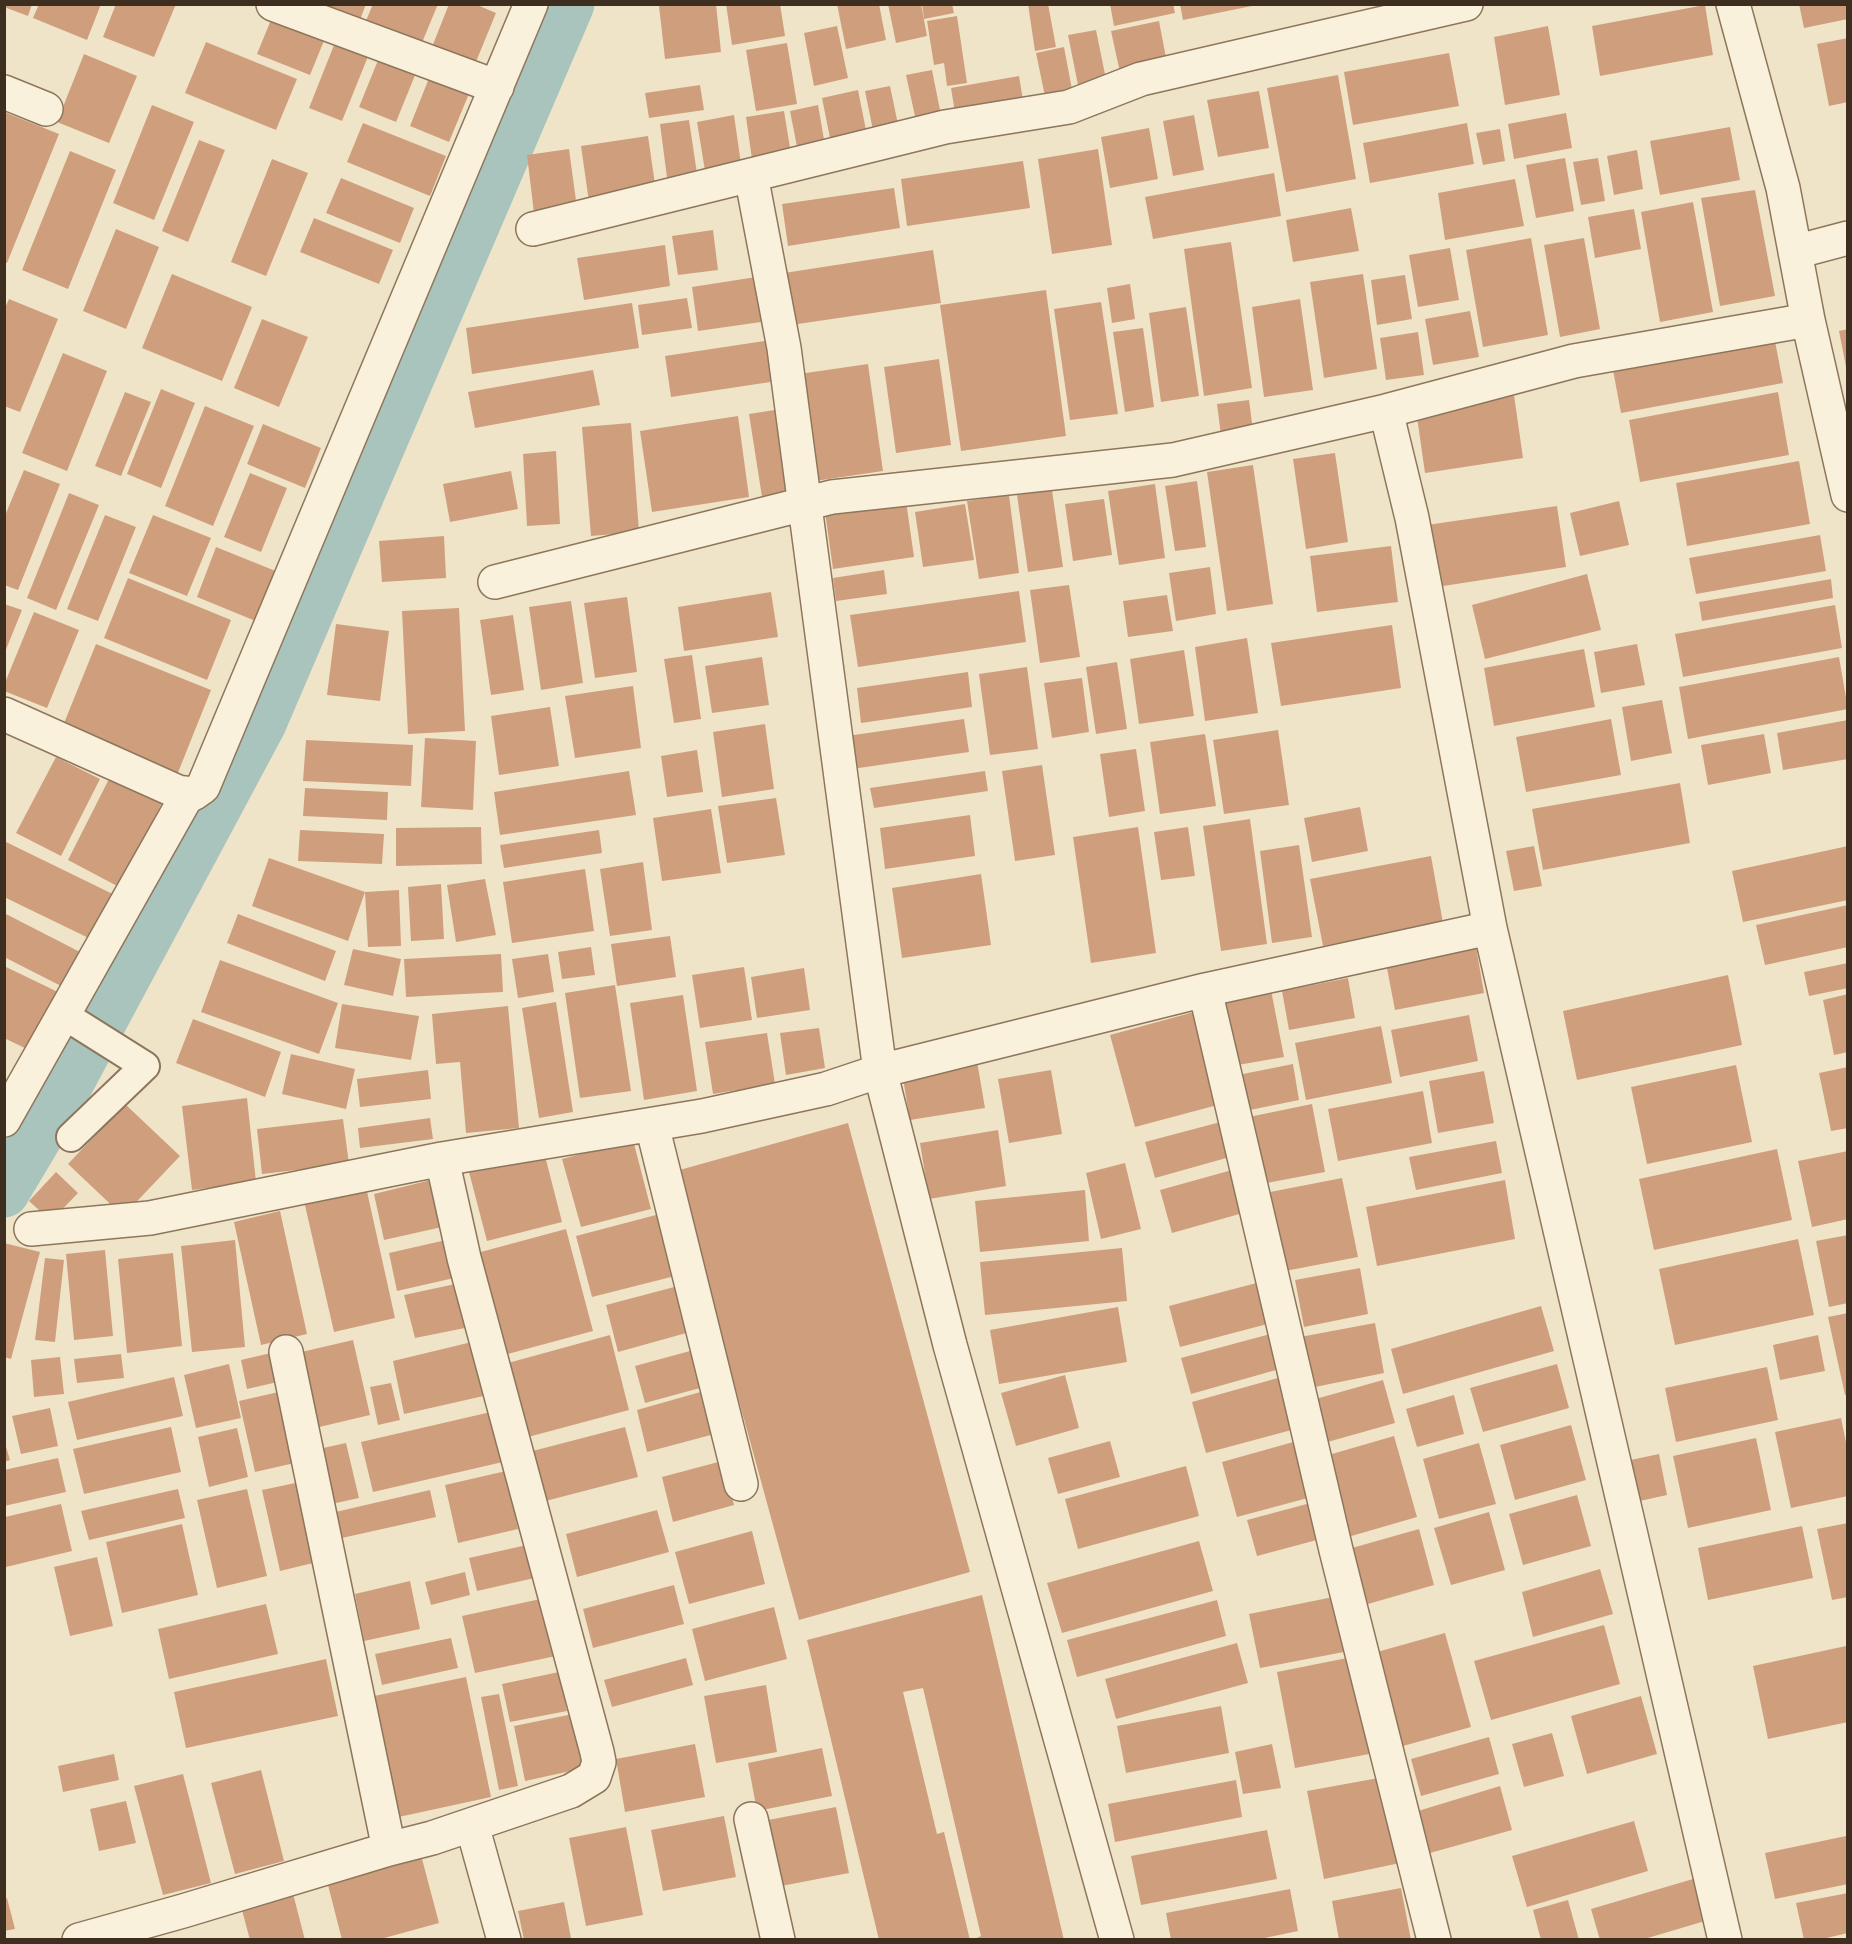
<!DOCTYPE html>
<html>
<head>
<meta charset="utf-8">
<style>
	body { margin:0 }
	#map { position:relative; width:1852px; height:1944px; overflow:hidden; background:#f0e4c8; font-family:"Libre Baskerville",serif }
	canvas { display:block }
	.frame { position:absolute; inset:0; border:6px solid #3d2e20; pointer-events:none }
</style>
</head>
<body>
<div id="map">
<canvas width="1852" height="1944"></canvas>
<div class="frame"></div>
</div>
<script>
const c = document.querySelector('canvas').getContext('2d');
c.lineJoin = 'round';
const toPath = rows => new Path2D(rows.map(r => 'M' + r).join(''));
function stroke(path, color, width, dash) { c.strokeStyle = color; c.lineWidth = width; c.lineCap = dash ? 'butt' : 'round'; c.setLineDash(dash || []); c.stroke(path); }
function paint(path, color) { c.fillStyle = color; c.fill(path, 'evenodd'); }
stroke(toPath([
	[4,1192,63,1093,261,723,569,4]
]), '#a9c4bc', 51);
paint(toPath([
	[4,4,32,4,28,16,4,7],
	[39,4,101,4,87,40,33,18],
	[116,4,176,4,154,57,103,37],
	[308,4,366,4,358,25],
	[373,4,438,4,421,45,365,23],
	[449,4,475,4,496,13,473,69,430,52],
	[668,4,716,4,721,52,665,59,659,6],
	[726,4,780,4,785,36,732,45],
	[837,4,879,4,886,40,846,49],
	[888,4,921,4,927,36,896,43],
	[922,4,952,4,954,13,924,19],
	[1028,4,1048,4,1056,47,1035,51],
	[1110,4,1173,4,1175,13,1114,26],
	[1180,4,1251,4,1252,6,1183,20],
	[1799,4,1848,4,1848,19,1804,28],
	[1705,5,1713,55,1600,76,1592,26],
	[275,10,328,31,310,75,257,54],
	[957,16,967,83,947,86,944,63,934,65,927,21],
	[1159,21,1168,68,1121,77,1111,31],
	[837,26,848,78,814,86,804,33],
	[1548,26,1560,95,1505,105,1494,37],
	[1096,30,1108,89,1080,95,1068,35],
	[338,35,371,49,342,121,309,108],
	[1848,38,1848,102,1829,106,1817,44],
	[206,42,297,79,276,130,185,93],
	[787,43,797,104,756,111,746,50],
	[1064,47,1074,100,1047,106,1036,53],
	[383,48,420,63,396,122,359,107],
	[1449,53,1459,106,1353,125,1344,72],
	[84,54,137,76,109,143,57,122],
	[433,68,473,84,449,142,410,126],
	[932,70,943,125,918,130,906,75],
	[1338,75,1356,179,1286,192,1267,88],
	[1019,76,1024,106,956,119,951,88],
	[700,85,704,110,649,118,645,93],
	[890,86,900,134,875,140,865,91],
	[858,90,868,140,832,148,822,98],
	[1259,91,1269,148,1218,157,1207,100],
	[152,105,194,122,154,220,113,203],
	[818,105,826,151,799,157,790,111],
	[784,111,792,160,753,166,746,117],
	[4,112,59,134,7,263,4,262],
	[1566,113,1572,148,1514,159,1508,124],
	[734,115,742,171,706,177,697,122],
	[1194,115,1204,170,1173,176,1163,121],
	[689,120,698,180,668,185,660,124],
	[363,123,446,156,430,196,347,162],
	[1467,123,1474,164,1370,183,1363,143],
	[1730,127,1740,180,1660,195,1650,141],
	[1149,128,1158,179,1110,188,1101,137],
	[1500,129,1505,161,1483,165,1476,133],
	[648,136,656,191,589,202,581,146],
	[199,140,225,150,188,242,162,231],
	[569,149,577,208,534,213,527,155],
	[1098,149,1112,245,1052,254,1038,159],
	[1637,150,1643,189,1614,195,1607,156],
	[70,151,116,170,68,289,22,270],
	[1565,158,1574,211,1536,218,1526,165],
	[1598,158,1605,201,1581,205,1573,162],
	[272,159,308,173,266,276,231,262],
	[1023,161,1030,208,907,226,901,179],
	[1274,173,1281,216,1153,239,1145,197],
	[341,178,414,208,400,243,326,213],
	[1515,179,1524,226,1445,240,1438,193],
	[894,188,900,228,788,246,782,204],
	[1755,190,1775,296,1720,306,1701,198],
	[1693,202,1713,312,1660,322,1641,212],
	[1351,208,1359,251,1293,262,1286,220],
	[1634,209,1641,249,1595,258,1588,217],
	[314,218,393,250,379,284,300,252],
	[116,229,159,247,126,329,83,311],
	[713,230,718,270,678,275,672,236],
	[1531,238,1548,335,1483,347,1466,250],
	[1584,238,1600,329,1560,337,1544,245],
	[1231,242,1252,388,1204,396,1184,249],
	[665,245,670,286,584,300,577,258],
	[1450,248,1459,300,1418,307,1409,255],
	[933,250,941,303,791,325,784,273],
	[172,274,252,307,222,381,142,348],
	[1363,274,1377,369,1324,378,1310,282],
	[769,275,775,320,698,331,692,287],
	[1405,275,1412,319,1377,325,1371,280],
	[1130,284,1135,319,1112,323,1107,288],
	[1046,290,1066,436,961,451,940,305],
	[687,298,692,328,642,335,638,305],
	[9,299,58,319,20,412,4,406,4,310],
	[1300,299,1313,390,1264,397,1252,307],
	[1101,302,1118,414,1070,420,1054,309],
	[632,303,639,348,472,374,466,328],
	[1186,307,1199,396,1161,402,1149,313],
	[1470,311,1479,357,1433,365,1425,319],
	[262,319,308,337,279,407,234,388],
	[1143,328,1154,407,1125,412,1113,332],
	[1848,329,1848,367,1846,367,1839,331],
	[1418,332,1424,375,1386,380,1380,338],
	[771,340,777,381,671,397,665,356],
	[1775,341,1783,383,1621,413,1613,370],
	[63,353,107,371,67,471,22,453],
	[939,359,951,445,896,453,884,367],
	[868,364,883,471,815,481,799,374],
	[593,370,600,405,475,428,468,392],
	[161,389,195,403,161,488,127,474],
	[125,392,151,402,121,476,95,466],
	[1778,392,1789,455,1640,482,1629,420],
	[1514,395,1523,458,1425,473,1416,410],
	[1249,400,1254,438,1222,443,1217,404],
	[205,406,254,426,213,526,165,506],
	[787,408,799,491,762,497,749,414],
	[738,416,749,497,652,512,640,431],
	[631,423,639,532,591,536,582,427],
	[263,424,321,448,305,488,247,464],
	[556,451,560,524,527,526,523,454],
	[1335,453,1348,542,1306,549,1293,459],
	[1799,461,1810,524,1687,546,1676,483],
	[1253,465,1273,604,1227,611,1207,472],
	[24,470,60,484,18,590,4,585,4,518],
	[511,471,518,509,450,522,443,484],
	[250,473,287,488,261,552,224,537],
	[1197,481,1206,547,1175,551,1165,486],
	[1155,484,1165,558,1119,565,1108,491],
	[1052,490,1063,567,1028,572,1017,495],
	[69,493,99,505,56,610,27,598],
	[1009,495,1019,573,979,579,967,501],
	[1104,499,1112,555,1073,561,1065,504],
	[906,501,914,557,833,569,825,512],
	[1619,501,1629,545,1580,556,1570,513],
	[965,504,974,560,923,567,915,512],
	[1557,506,1566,567,1437,587,1427,525],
	[105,515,136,527,98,621,67,609],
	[153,515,211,538,187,596,129,573],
	[1820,535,1826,571,1696,594,1689,558],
	[444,536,446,578,382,582,379,541],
	[1391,546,1398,602,1317,612,1310,556],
	[216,547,278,572,258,622,197,597],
	[1210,567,1216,614,1176,621,1169,573],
	[884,570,887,594,836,601,833,578],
	[1587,574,1601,630,1485,659,1472,605],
	[128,578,231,620,207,680,104,638],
	[1831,579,1833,598,1702,621,1699,602],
	[1069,585,1080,657,1040,663,1030,590],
	[1019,591,1026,642,858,667,850,615],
	[771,592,778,637,684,651,678,607],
	[1167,595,1173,631,1128,637,1123,601],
	[627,597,637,672,595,678,584,603],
	[571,601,583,683,541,690,529,607],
	[4,604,22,610,5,652,4,652],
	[1835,605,1842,648,1683,677,1675,634],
	[459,608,465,731,408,734,402,611],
	[34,612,79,630,47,708,4,691,4,685],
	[513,615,524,690,491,695,480,620],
	[336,624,389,631,380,701,327,695],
	[1392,625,1401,688,1281,706,1271,643],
	[1247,638,1258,713,1205,721,1195,647],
	[96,644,211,690,173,785,58,738],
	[1637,644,1645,685,1601,693,1594,652],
	[1584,649,1595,707,1494,726,1484,668],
	[1184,650,1194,716,1139,724,1130,659],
	[692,655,701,719,674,723,664,659],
	[762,657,769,705,712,713,705,666],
	[1839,657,1848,709,1688,739,1679,687],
	[1117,662,1127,729,1096,734,1086,667],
	[1027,667,1038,749,990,755,979,674],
	[968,672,972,707,861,723,857,688],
	[1082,678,1089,732,1052,738,1044,683],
	[633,686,641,748,575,758,565,696],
	[1662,700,1672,753,1631,761,1622,707],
	[550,707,559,766,499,775,491,716],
	[964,719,969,752,852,769,847,736],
	[1611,719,1621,775,1526,792,1516,737],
	[1848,720,1848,759,1783,770,1777,733],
	[765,724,774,789,722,797,713,732],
	[1278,730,1289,805,1224,814,1213,740],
	[1205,734,1216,806,1160,814,1150,742],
	[1764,734,1771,773,1708,785,1701,745],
	[425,738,476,741,473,810,421,807],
	[306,740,413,745,411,786,303,781],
	[1136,749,1145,811,1109,817,1100,754],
	[697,750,703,792,667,797,661,756],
	[56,757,100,779,61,856,16,833],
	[1042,765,1055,855,1015,861,1002,771],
	[629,771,636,815,500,835,494,792],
	[985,771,988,791,874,808,870,788],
	[110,777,162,803,119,887,68,860],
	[1680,783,1690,843,1543,870,1532,809],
	[305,788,388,792,387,820,303,816],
	[776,798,785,855,727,863,718,806],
	[1360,807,1368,851,1312,862,1304,818],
	[711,809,721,873,662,881,653,818],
	[970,815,975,856,885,869,880,828],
	[1250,819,1267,944,1221,951,1203,826],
	[481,827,482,864,396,866,396,828],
	[1138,827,1156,953,1091,963,1073,837],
	[1188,827,1195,876,1161,880,1154,832],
	[300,830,384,834,382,864,298,861],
	[599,830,602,853,504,868,500,845],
	[4,841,123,899,101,944,4,897],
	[1299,845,1312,937,1272,943,1260,851],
	[1534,846,1542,886,1514,891,1506,851],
	[1848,846,1848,900,1743,922,1732,871],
	[1431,856,1443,923,1323,946,1310,879],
	[269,858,365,892,348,941,252,906],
	[643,862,652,930,610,936,600,869],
	[585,869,594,931,512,943,503,882],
	[981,874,991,945,902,958,892,888],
	[485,879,496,935,456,942,447,885],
	[441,884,444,939,411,941,408,887],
	[399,890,401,946,368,947,365,892],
	[1848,905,1848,947,1765,965,1756,925],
	[4,913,84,954,67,989,4,957],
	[238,914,336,951,325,981,227,943],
	[670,936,676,977,617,986,611,944],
	[591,947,595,975,562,979,558,952],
	[1476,947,1484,993,1395,1010,1386,963],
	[353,949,401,959,393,996,344,985],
	[501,954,503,992,406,997,404,959],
	[548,954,554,992,518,998,512,959],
	[220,960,338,1003,319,1054,201,1012],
	[1848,963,1848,988,1809,996,1804,972],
	[4,966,60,993,31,1051,4,1038],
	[744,967,752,1020,700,1028,692,975],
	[804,968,810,1010,757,1018,751,977],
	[1728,975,1742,1045,1577,1080,1563,1011],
	[1348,978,1355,1018,1289,1030,1282,991],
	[615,985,631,1091,580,1098,565,993],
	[1271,990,1284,1057,1232,1066,1219,1000],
	[1848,994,1848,1052,1834,1055,1823,1000],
	[683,995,697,1091,644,1100,630,1003],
	[556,1002,573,1112,539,1118,522,1008],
	[342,1004,419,1016,411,1060,335,1048],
	[508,1006,519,1128,466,1133,460,1062,436,1064,432,1014],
	[1201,1010,1225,1103,1135,1127,1110,1035],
	[1469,1015,1478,1061,1400,1077,1391,1030],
	[193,1019,281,1052,265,1097,176,1063],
	[1381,1026,1392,1083,1306,1100,1295,1043],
	[819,1028,825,1068,786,1075,780,1033],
	[767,1033,775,1084,713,1094,705,1042],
	[291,1054,355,1069,346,1109,282,1094],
	[977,1061,985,1108,910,1120,902,1073],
	[1293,1064,1299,1100,1245,1111,1238,1075],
	[1736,1065,1752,1142,1647,1164,1631,1087],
	[1848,1067,1848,1128,1831,1131,1819,1073],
	[428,1070,431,1099,360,1107,357,1079],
	[1051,1070,1062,1134,1009,1143,998,1079],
	[1484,1071,1494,1123,1438,1133,1429,1081],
	[1423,1091,1432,1143,1338,1161,1328,1109],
	[247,1098,256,1182,192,1190,182,1106],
	[125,1104,180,1156,123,1216,68,1164],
	[1312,1104,1325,1172,1256,1185,1244,1118],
	[430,1118,433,1139,360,1148,358,1128],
	[343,1119,349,1164,262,1174,257,1129],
	[1228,1120,1237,1155,1155,1178,1145,1142],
	[848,1123,970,1572,799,1620,676,1171],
	[998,1130,1006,1186,929,1199,920,1143],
	[633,1140,651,1209,581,1227,562,1159],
	[1496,1141,1502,1173,1416,1190,1409,1157],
	[1777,1149,1792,1220,1654,1250,1639,1179],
	[1848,1151,1848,1219,1812,1227,1798,1161],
	[544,1152,562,1222,487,1241,469,1172],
	[1125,1163,1141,1229,1101,1239,1086,1173],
	[1232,1170,1243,1213,1172,1233,1160,1190],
	[56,1172,78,1193,51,1221,29,1201],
	[1342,1178,1358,1257,1280,1272,1265,1193],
	[431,1180,442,1227,384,1240,374,1194],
	[1505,1180,1515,1239,1377,1266,1366,1207],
	[366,1187,395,1318,334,1332,304,1201],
	[1085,1190,1089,1241,980,1252,975,1201],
	[280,1211,307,1334,261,1345,234,1222],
	[671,1211,687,1273,592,1297,576,1236],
	[566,1229,593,1331,504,1355,477,1253],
	[1848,1235,1848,1303,1829,1307,1816,1241],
	[1798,1239,1814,1315,1675,1345,1659,1269],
	[235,1240,245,1347,192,1352,181,1246],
	[446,1240,454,1278,397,1291,389,1253],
	[4,1243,40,1252,11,1359,4,1357],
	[1122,1248,1127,1301,985,1315,980,1262],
	[105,1250,113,1336,74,1340,66,1254],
	[173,1253,182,1346,127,1353,118,1259],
	[45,1258,64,1260,55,1342,35,1340],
	[1360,1268,1368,1314,1304,1327,1295,1280],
	[1264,1281,1275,1322,1180,1347,1169,1306],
	[460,1283,470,1327,415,1338,404,1295],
	[678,1286,690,1332,618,1352,606,1305],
	[1541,1306,1554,1351,1403,1394,1391,1349],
	[1118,1307,1127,1362,999,1384,990,1330],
	[1848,1313,1848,1394,1845,1395,1828,1317],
	[1375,1323,1384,1373,1310,1388,1300,1337],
	[1274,1333,1283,1368,1191,1394,1181,1358],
	[610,1335,629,1410,528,1437,508,1363],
	[1818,1335,1825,1371,1780,1380,1773,1345],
	[353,1340,370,1415,311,1429,293,1354],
	[476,1341,488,1395,404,1414,393,1361],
	[701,1348,711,1385,645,1403,635,1366],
	[275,1352,282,1381,247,1389,241,1360],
	[121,1354,124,1378,77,1383,74,1359],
	[60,1357,64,1394,34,1397,31,1360],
	[229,1364,241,1418,196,1428,184,1375],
	[1557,1364,1569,1408,1483,1432,1470,1388],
	[1767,1367,1778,1420,1676,1442,1665,1388],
	[1065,1375,1079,1428,1016,1446,1001,1393],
	[1285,1376,1299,1428,1206,1453,1192,1402],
	[174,1377,183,1416,77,1440,68,1402],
	[1383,1380,1395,1423,1324,1443,1312,1400],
	[391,1383,400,1420,378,1425,370,1387],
	[711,1389,722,1432,647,1452,637,1410],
	[283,1391,299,1462,255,1472,239,1401],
	[1454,1395,1464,1434,1417,1447,1406,1409],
	[50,1408,58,1446,21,1454,12,1416],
	[495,1411,507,1461,373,1492,361,1442],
	[1841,1418,1848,1452,1848,1496,1791,1508,1775,1432],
	[1571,1425,1586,1480,1515,1500,1500,1445],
	[171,1427,181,1472,84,1494,73,1449],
	[625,1427,638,1477,534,1504,521,1454],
	[237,1428,248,1477,209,1487,198,1437],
	[1394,1436,1417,1517,1348,1537,1325,1456],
	[1756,1438,1771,1510,1688,1528,1673,1456],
	[1304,1439,1319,1495,1237,1517,1222,1462],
	[4,1440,10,1460,4,1462],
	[1110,1441,1120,1477,1058,1494,1048,1458],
	[346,1443,359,1498,327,1505,314,1450],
	[1479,1443,1496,1504,1439,1519,1423,1459],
	[1659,1454,1667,1495,1635,1502,1626,1461],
	[58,1458,66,1492,4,1506,4,1470],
	[722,1461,734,1505,673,1522,662,1477],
	[1186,1466,1199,1516,1078,1549,1065,1499],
	[506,1471,518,1529,458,1543,445,1485],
	[300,1482,317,1562,280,1571,262,1490],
	[178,1489,185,1518,89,1540,81,1511],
	[247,1489,267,1576,217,1588,197,1500],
	[430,1490,436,1517,333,1540,327,1514],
	[1577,1495,1591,1546,1523,1565,1509,1514],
	[1318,1501,1328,1537,1257,1556,1247,1520],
	[61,1504,72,1551,6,1567,5,1517],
	[657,1510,669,1552,577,1577,566,1534],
	[1489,1512,1505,1570,1451,1585,1434,1528],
	[1848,1523,1848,1597,1832,1600,1817,1529],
	[182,1524,198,1595,122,1613,106,1542],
	[1802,1526,1813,1578,1708,1600,1698,1548],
	[1419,1529,1434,1585,1368,1604,1352,1548],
	[752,1531,765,1584,689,1604,675,1552],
	[1199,1541,1213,1591,1062,1633,1047,1583],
	[531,1544,539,1577,477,1591,469,1558],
	[97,1557,113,1626,70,1636,54,1567],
	[1600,1569,1613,1614,1533,1637,1522,1592],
	[465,1572,470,1595,431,1605,425,1582],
	[410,1581,420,1629,364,1641,355,1594],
	[674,1585,684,1624,593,1648,583,1609],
	[982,1595,1064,1940,972,1940,981,1936,923,1688,903,1692,937,1834,944,1832,970,1940,879,1940,807,1640],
	[1338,1596,1349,1651,1260,1668,1249,1614],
	[545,1598,556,1656,475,1673,462,1616],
	[1217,1600,1226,1636,1077,1677,1067,1640],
	[266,1604,278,1654,169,1679,158,1629],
	[774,1607,787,1659,705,1681,692,1629],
	[1604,1625,1620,1684,1491,1720,1474,1661],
	[1445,1633,1471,1727,1403,1746,1377,1652],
	[451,1638,458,1668,382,1685,375,1654],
	[1237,1643,1248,1683,1116,1719,1105,1679],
	[1846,1646,1848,1722,1768,1739,1753,1666],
	[1362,1655,1380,1752,1295,1768,1277,1672],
	[686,1658,693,1685,612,1707,604,1680],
	[326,1659,338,1716,186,1748,174,1692],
	[559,1672,567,1711,510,1722,502,1684],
	[466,1677,491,1797,394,1818,369,1697],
	[766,1685,777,1752,716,1763,704,1696],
	[499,1694,518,1786,499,1790,481,1697],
	[1641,1696,1657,1754,1587,1774,1571,1716],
	[1221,1706,1229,1753,1126,1773,1117,1726],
	[578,1713,589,1767,525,1781,514,1726],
	[1552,1733,1564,1776,1524,1787,1512,1744],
	[1489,1737,1499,1774,1421,1796,1411,1759],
	[695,1744,705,1797,625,1812,616,1759],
	[1272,1744,1281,1788,1243,1794,1235,1752],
	[822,1748,832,1796,757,1811,748,1763],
	[114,1754,119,1780,63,1792,58,1766],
	[261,1770,284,1861,235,1874,211,1783],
	[183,1774,211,1883,163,1895,134,1786],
	[1384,1777,1400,1863,1324,1879,1307,1791],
	[1236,1780,1242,1817,1115,1842,1108,1804],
	[1500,1786,1512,1830,1430,1853,1418,1811],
	[126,1801,136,1843,99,1851,90,1809],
	[836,1807,849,1873,776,1887,763,1821],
	[724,1816,736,1877,663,1891,651,1830],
	[1634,1821,1648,1871,1527,1907,1512,1856],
	[626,1827,643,1915,586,1926,569,1838],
	[1267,1830,1277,1879,1141,1905,1131,1856],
	[1846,1836,1848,1884,1775,1899,1765,1853],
	[421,1855,439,1923,377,1940,342,1940,327,1881],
	[1693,1879,1705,1921,1641,1940,1600,1940,1591,1909],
	[290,1882,305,1940,250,1940,238,1895],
	[1401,1888,1411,1940,1339,1940,1332,1901],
	[1290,1889,1298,1931,1255,1940,1171,1940,1166,1913],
	[1848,1893,1848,1933,1818,1940,1804,1940,1796,1903],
	[7,1898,15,1929,4,1931,4,1899],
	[1568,1900,1579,1940,1541,1940,1533,1910],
	[564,1902,571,1938,562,1940,524,1940,518,1911]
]), '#cf9f7d');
const service = toPath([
	[64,1015,145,1066,71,1137]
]);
const minor = toPath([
	[273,4,497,87],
	[1733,4,1783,188,1808,320,1848,495],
	[4,92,46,109],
	[751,175,784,348,880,1071,950,1345,1117,1940],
	[533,229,945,127,1069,107,1141,79,1466,4],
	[1795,252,1848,238],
	[1386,411,1412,518,1490,928,1725,1940],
	[495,582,832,497,1173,460,1386,411,1574,361,1808,320],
	[4,714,178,792,193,794,203,787,531,4],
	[1205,990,1336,1550,1434,1940],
	[4,1120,188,794],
	[652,1125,741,1484],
	[31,1229,150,1218,442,1159,702,1116,826,1089,880,1071,1205,990,1490,928],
	[286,1352,389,1849],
	[751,1819,778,1940],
	[472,1825,504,1940],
	[79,1940,183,1911,389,1849,432,1838,571,1791,594,1777,599,1762,597,1752,464,1258,442,1159]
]);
stroke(service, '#8d765c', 32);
stroke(minor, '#8d765c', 36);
stroke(service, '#faf1dc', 28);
stroke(minor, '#faf1dc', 33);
</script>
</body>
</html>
